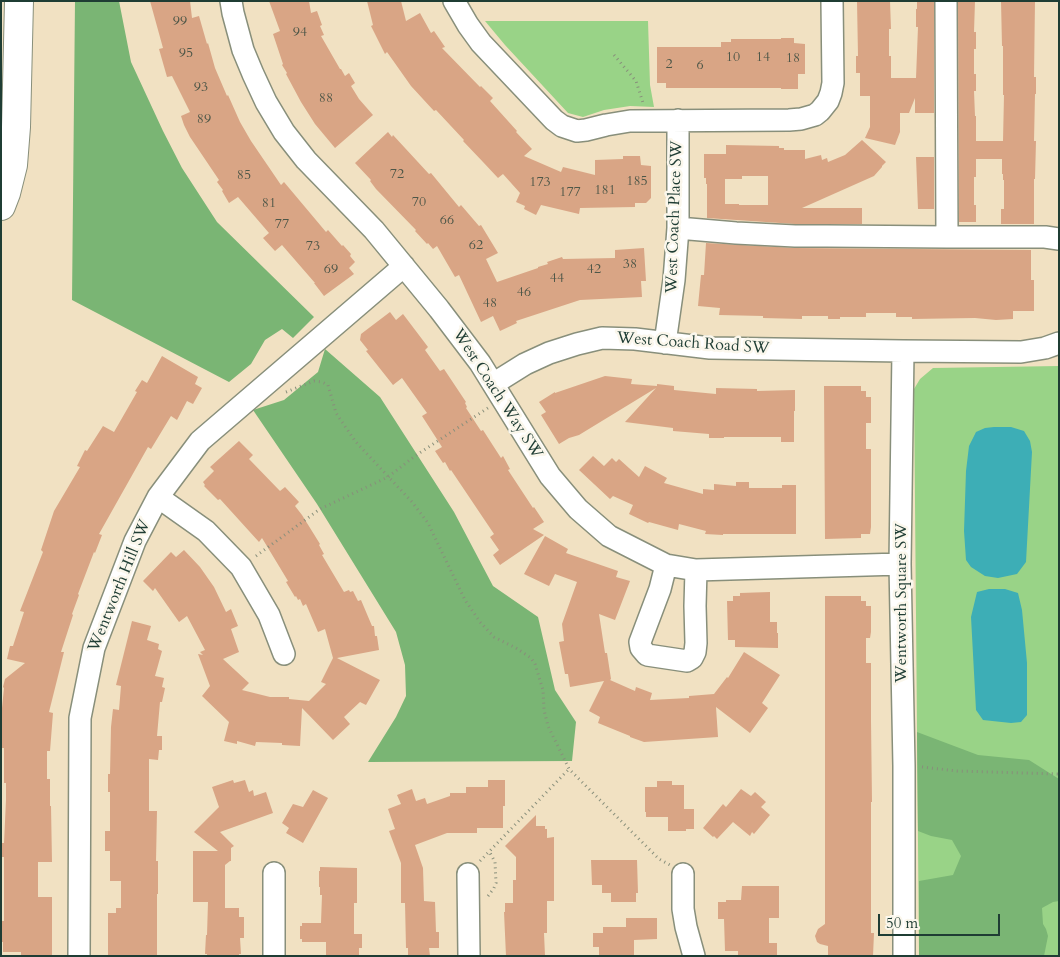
<!DOCTYPE html>
<html>
<head>
<meta charset="utf-8">
<style>
	body { margin:0 }
	#map { position:relative; width:1060px; height:957px; overflow:hidden; background:#f1e1c2; font-family:Cardo,serif }
	canvas { display:block }
	.frame { position:absolute; inset:0; border:2px solid #1f3d34; pointer-events:none }
	.scale { position:absolute; left:878px; top:914px; width:122px; height:22px; box-sizing:border-box; border:2px solid #1f3d34; border-top:0; padding-left:6px; font-size:15px; line-height:18px; white-space:nowrap; color:#1f3d34; -webkit-text-stroke:4px #fbf7ec; paint-order:stroke }
</style>
</head>
<body>
<div id="map">
<canvas width="1060" height="957"></canvas>
<div class="frame"></div>
<div class="scale">50 m</div>
</div>
<script>
const c = document.querySelector('canvas').getContext('2d');
c.lineJoin = 'round';
function paint(path, color) { c.fillStyle = color; c.fill(path, 'evenodd'); }
const toPath = rows => new Path2D(rows.map(r => 'M' + r).join(''));
function stroke(path, color, width, dash) { c.strokeStyle = color; c.lineWidth = width; c.lineCap = dash ? 'butt' : 'round'; c.setLineDash(dash || []); c.stroke(path); }
function write(font, color, halo, rows, align = 'center') {
  c.font = font + ' Cardo,serif'; c.lineWidth = 5; c.setLineDash([]); c.textBaseline = 'middle'; c.strokeStyle = halo; c.fillStyle = color; for (const [text, x, y, turn = 0] of rows) {
    c.save(); c.translate(x, y); c.rotate((+turn || 0) * Math.PI / 180); c.textAlign = isNaN(turn) ? turn : align; if (halo) c.strokeText(text, 0, 0); c.fillText(text, 0, 0); c.restore();
  }
}
paint(toPath([
	[485,21,648,21,650,85,654,107,630,106,604,110,583,117,568,113,505,45],
	[1059,366,1059,956,919,956,914,389,920,379,933,368]
]), '#99d387');
paint(toPath([
	[75,1,119,1,131,62,163,131,182,168,217,222,314,317,293,338,282,329,265,340,251,364,229,382,72,300],
	[325,349,380,397,454,512,493,586,538,617,555,690,576,722,572,761,368,762,396,717,406,696,405,665,396,632,317,504,253,410,284,400,318,372],
	[917,732,978,755,1029,760,1059,779,1059,901,1053,902,1042,908,1043,924,1046,929,1048,936,1044,956,919,956,919,881,953,875,961,856,952,840,931,836,918,831]
]), '#7ab574');
paint(toPath([
	[994,427,1011,427,1024,431,1030,441,1032,452,1026,562,1017,574,998,578,985,576,971,567,966,560,964,531,966,471,969,446,976,432,985,428],
	[989,589,1005,589,1018,593,1022,610,1027,663,1027,715,1021,722,1011,723,983,720,976,710,971,617,977,592]
]), '#3daeb6');
paint(toPath([
	[150,1,190,1,192,18,199,16,207,44,208,43,215,68,227,96,228,95,240,122,251,141,281,185,284,182,326,232,328,230,342,246,343,245,351,254,350,256,355,262,349,268,354,274,324,296,314,283,315,283,282,245,275,251,263,238,269,233,238,197,229,203,222,191,223,190,217,182,219,180,190,137,184,125,181,116,190,112,172,76,167,77,159,49,163,48],
	[269,1,309,1,311,13,317,11,322,25,320,26,324,35,321,36,340,69,341,69,345,76,349,73,355,83,351,86,359,99,373,115,335,148,315,124,301,102,286,74,287,73,282,65,283,64,273,34,280,31],
	[367,1,401,1,406,21,420,13,431,33,434,31,445,47,442,48,480,87,481,86,493,98,490,101,517,131,516,132,532,149,524,156,561,172,563,167,595,175,595,160,623,159,623,156,640,156,641,165,651,166,651,198,646,203,635,203,635,207,580,208,579,214,541,205,536,215,524,209,525,206,516,202,520,193,503,174,498,178,483,162,463,141,464,140,436,110,434,111,411,86,387,52,385,54,371,26,373,25],
	[857,1,890,1,891,29,889,29,889,56,891,56,891,78,916,78,918,27,916,27,916,9,917,9,917,1,934,1,934,113,915,113,915,98,909,113,900,113,900,132,895,145,865,138,870,127,870,96,860,96,860,73,856,73,856,56,858,56],
	[958,1,975,1,974,32,976,32,976,49,974,49,974,74,976,74,976,91,974,91,975,116,976,116,976,141,1003,141,1004,95,1003,95,1003,46,1002,46,1001,1,1035,1,1034,77,1036,77,1036,94,1035,94,1034,141,1036,141,1035,179,1034,179,1034,224,1001,224,1001,209,1004,209,1004,180,1003,180,1003,174,1002,174,1002,159,976,159,976,177,974,177,974,205,976,205,976,222,959,222],
	[781,38,794,38,794,43,805,44,805,74,798,74,798,89,781,89,781,88,666,88,666,83,657,83,657,47,721,47,721,42,731,42,731,39,781,39],
	[388,132,392,137,393,135,429,174,431,173,459,207,461,205,479,226,481,225,498,253,486,259,497,282,538,268,538,267,548,264,547,262,562,257,563,259,615,258,615,250,644,248,646,281,641,281,642,297,580,300,516,321,517,323,500,331,493,316,481,322,459,275,455,277,437,246,433,249,428,243,427,244,415,231,416,230,376,189,370,181,371,180,355,163],
	[862,140,886,162,882,166,882,167,874,176,802,208,862,208,862,224,795,224,707,218,707,184,706,184,706,178,704,178,704,154,726,154,726,145,779,146,779,148,784,148,784,150,805,150,805,159,821,155,822,160,827,158,828,162,845,155],
	[742,176,768,176,768,205,739,205,739,204,725,204,725,179,742,179],
	[916,157,934,157,934,209,918,209],
	[706,243,795,248,1031,250,1031,280,1034,280,1034,311,1013,311,1013,319,996,320,975,318,912,319,912,317,896,317,896,313,866,313,866,317,840,317,840,319,828,319,828,316,802,316,802,319,763,318,763,316,719,315,720,308,698,306,701,275,704,275],
	[390,312,396,320,403,314,428,347,425,350,440,371,444,369,466,402,465,403,467,407,466,408,481,431,483,430,501,458,503,456,510,469,508,470,533,508,534,507,544,522,533,529,544,535,500,565,493,555,499,550,490,537,494,534,451,470,450,471,445,462,443,463,435,451,442,447,422,416,427,413,402,378,393,385,366,351,368,350,360,340,361,334],
	[162,356,198,377,195,384,202,388,193,404,187,401,177,420,171,416,151,449,148,447,99,534,102,535,95,553,94,552,78,594,79,595,72,614,73,615,61,652,64,652,49,712,53,713,50,751,47,751,47,779,50,779,50,806,51,806,52,862,38,862,38,897,52,897,52,956,21,956,21,952,3,952,3,942,2,942,2,921,4,921,4,857,1,857,2,843,4,843,6,800,6,783,4,783,4,748,1,748,1,718,4,688,3,687,5,679,25,663,7,659,10,646,13,646,24,612,20,611,43,552,41,550,54,511,80,467,77,466,85,450,87,451,103,426,114,432,137,392,135,391,142,380,147,383],
	[605,376,632,379,631,384,657,386,657,384,674,386,674,390,716,394,716,388,757,389,757,391,795,390,795,411,794,411,794,442,781,442,781,437,724,437,724,438,709,438,709,434,673,431,673,428,625,422,656,388,579,435,569,438,559,444,541,415,546,412,539,402,555,392,555,393],
	[824,386,861,386,861,391,866,391,866,397,871,397,871,423,866,423,866,449,871,449,871,527,870,534,861,534,861,538,825,539],
	[239,441,253,455,249,459,280,491,285,487,299,502,295,506,302,515,320,544,319,545,324,554,322,555,344,592,349,590,350,592,353,591,358,601,361,600,372,626,374,626,375,636,377,636,379,650,337,658,380,680,366,705,360,702,344,717,350,724,333,740,302,708,300,746,282,745,282,743,256,742,255,746,237,741,237,744,224,741,229,722,202,696,210,686,198,654,203,655,200,652,205,650,187,616,179,622,155,588,153,591,143,581,171,552,176,557,184,550,200,567,214,587,226,612,231,609,238,626,231,629,239,652,223,659,249,683,242,690,270,697,289,697,289,699,309,701,326,684,321,682,333,658,325,629,318,632,306,604,303,606,300,599,298,600,296,596,295,597,286,582,288,581,262,538,259,542,220,499,218,500,204,486,205,485,203,482,214,471,210,467],
	[593,456,604,466,612,458,616,462,619,459,639,477,645,466,667,478,664,483,703,494,703,489,714,490,714,484,736,486,736,482,749,482,749,488,782,488,782,485,796,485,796,534,723,534,723,535,705,534,706,531,679,524,678,530,649,522,648,523,629,514,633,505,613,496,610,499,579,470],
	[545,536,568,549,566,553,618,571,616,577,630,581,615,620,599,614,605,653,607,653,611,679,610,680,635,691,636,687,652,693,650,700,689,698,689,696,714,694,727,677,728,678,744,652,780,675,762,703,768,708,750,733,716,707,718,737,644,742,630,737,630,736,598,723,600,717,589,711,604,681,570,687,568,674,565,674,559,642,564,641,562,624,577,582,555,574,549,586,524,574],
	[770,592,770,622,777,622,777,633,778,633,778,648,735,647,735,640,728,640,727,601,733,601,733,596,740,596,740,593],
	[825,596,861,596,861,601,866,601,866,606,871,606,871,632,870,638,866,638,866,663,871,663,871,722,871,721,872,802,871,802,871,933,874,933,873,956,828,956,828,946,820,944,817,942,815,936,818,929,825,924],
	[132,621,151,626,147,640,159,644,158,649,162,651,155,676,164,678,162,687,165,688,162,702,160,702,157,736,162,736,162,750,159,750,158,760,149,759,149,811,157,811,156,861,158,861,158,894,157,894,157,956,108,956,108,913,116,913,116,908,121,908,121,881,110,881,110,851,105,851,105,831,110,831,110,792,108,792,108,774,110,774,111,727,113,709,119,710,121,686,116,685],
	[233,780,234,783,245,780,249,792,253,790,254,796,266,792,273,813,220,832,234,846,231,848,231,861,230,861,225,865,225,908,239,908,239,917,244,917,244,938,240,938,241,954,239,954,239,956,207,956,207,954,205,954,206,935,207,935,208,902,193,902,193,851,218,851,194,832,219,807,212,787],
	[488,780,505,780,505,806,503,806,503,828,477,828,477,833,447,833,415,845,423,868,424,901,435,902,436,932,439,932,439,948,429,948,430,956,408,956,408,948,406,948,405,903,401,903,401,863,389,831,395,829,388,809,401,804,397,795,412,789,416,801,425,798,427,804,450,796,450,793,466,793,466,787,488,787],
	[657,781,672,781,672,785,684,785,684,809,694,809,694,829,686,829,686,831,668,831,668,817,646,817,646,812,645,812,645,787,657,787],
	[741,789,751,796,755,792,766,802,761,807,770,815,754,834,752,832,750,836,733,822,717,839,714,836,713,837,703,828,723,804,726,807],
	[313,790,328,798,303,843,286,833,289,828,282,823,293,804,303,807],
	[536,815,536,826,545,826,545,829,547,829,547,838,554,837,554,901,547,901,547,933,544,933,545,956,506,956,504,912,505,912,505,903,513,903,513,880,516,880,516,857,505,846],
	[591,860,637,860,638,893,636,893,636,902,611,902,611,893,602,893,602,885,592,885],
	[320,867,357,868,357,903,354,903,354,934,362,934,362,948,359,948,359,956,326,956,326,942,302,942,302,939,300,939,300,926,302,926,302,923,321,923,322,895,320,895,320,887,319,887,319,871,320,871],
	[742,886,779,886,779,918,769,918,769,943,777,943,777,955,738,956,738,951,725,951,724,919,718,919,718,902,726,902,726,900,741,900],
	[626,918,657,918,657,939,634,940,634,956,599,956,599,947,593,947,593,933,603,933,603,927,626,927]
]), '#d9a585');
const minor = toPath([
	[231,1,233,13,243,50,253,74,266,102,284,132,306,160,374,230,439,309,480,363,550,476,578,509,609,536,666,565,696,570,900,564],
	[454,1,468,25,481,43,554,120,562,126,577,131,586,130,606,125,630,121,789,120,801,119,815,115,820,111,828,101,831,93,833,83,832,1],
	[678,228,736,233,795,236,827,236,947,237,946,1],
	[947,237,1045,237,1059,239],
	[665,343,674,280,678,228,678,120],
	[903,351,900,564,904,766,904,956],
	[493,384,525,364,549,353,577,344,602,338,635,339,710,348,903,351,1021,352,1045,348,1059,343],
	[158,497,206,531,241,567,269,615,284,654],
	[666,565,660,589,640,642,641,648,647,655,687,661,692,658,695,652,696,643,695,606,696,570],
	[468,874,469,956],
	[683,874,683,909,686,927,694,956],
	[79,956,80,718,94,648,135,541,158,497,200,441,404,266],
	[274,956,274,873]
]);
const highway = toPath([
	[1,206,6,193,13,165,16,127,19,1]
]);
stroke(minor, '#888f7b', 24);
stroke(highway, '#888f7b', 30);
stroke(toPath([
	[614,55,636,81,643,103],
	[286,392,314,381,322,382,328,385,336,413,355,441,412,502,428,523,465,600,480,622,494,637,516,648,531,658,535,664,543,690,544,710,548,726,569,769,659,859,670,865],
	[256,556,320,509,388,477,415,456,488,408],
	[922,767,957,771,1059,774],
	[480,861,569,769],
	[488,896,494,888,496,883,495,862,489,851]
]), '#888f7b', 3, [1, 4]);
stroke(minor, '#fff', 21);
stroke(highway, '#fff', 28);
write('14px', '#4e5748', null, [
	["99",180,22],
	["94",300,33],
	["95",186,54],
	["10",733,58],
	["14",763,58],
	["18",793,59],
	["2",669,65],
	["6",700,66],
	["93",201,88],
	["88",326,99],
	["89",204,120],
	["72",397,175],
	["85",244,176],
	["185",637,182],
	["173",540,183],
	["181",605,191],
	["177",570,193],
	["70",419,203],
	["81",269,204],
	["66",447,221],
	["77",282,225],
	["62",476,246],
	["73",313,247],
	["38",630,265],
	["69",331,270],
	["42",594,270],
	["44",557,279],
	["46",524,293],
	["48",490,304]
]);
write('16px', '#1f3d34', '#fbf7ec', [
	["West Coach Place SW",675,217,-88],
	["West Coach Road SW",693,344,4],
	["West Coach Way SW",497,394,57],
	["Wentworth Hill SW",120,586,-68],
	["Wentworth Square SW",902,603,-90]
]);
</script>
</body>
</html>
